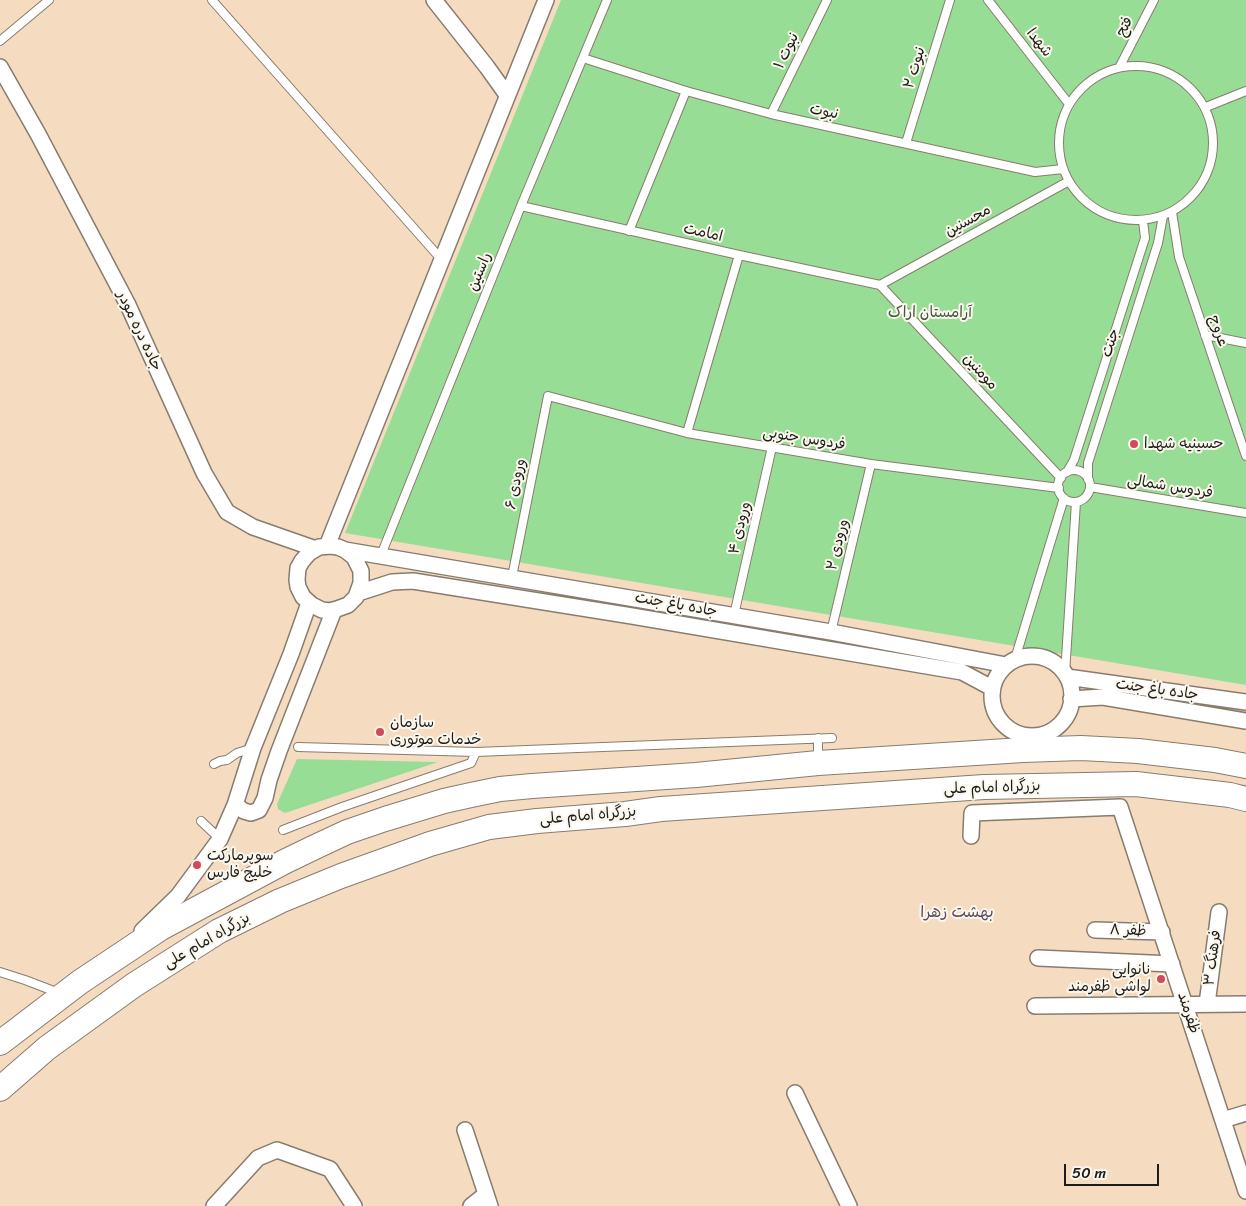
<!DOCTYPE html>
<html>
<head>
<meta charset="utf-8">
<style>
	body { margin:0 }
	#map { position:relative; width:1246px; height:1206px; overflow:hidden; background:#f5dcc1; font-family:Sriracha,sans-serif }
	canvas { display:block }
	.scale { position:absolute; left:1064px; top:1164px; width:95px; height:22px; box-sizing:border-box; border:2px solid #1c1c1c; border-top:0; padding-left:6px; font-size:15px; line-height:18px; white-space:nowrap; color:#1c1c1c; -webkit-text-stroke:4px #fbf7ec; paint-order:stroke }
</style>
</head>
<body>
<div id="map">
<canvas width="1246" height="1206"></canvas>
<div class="scale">50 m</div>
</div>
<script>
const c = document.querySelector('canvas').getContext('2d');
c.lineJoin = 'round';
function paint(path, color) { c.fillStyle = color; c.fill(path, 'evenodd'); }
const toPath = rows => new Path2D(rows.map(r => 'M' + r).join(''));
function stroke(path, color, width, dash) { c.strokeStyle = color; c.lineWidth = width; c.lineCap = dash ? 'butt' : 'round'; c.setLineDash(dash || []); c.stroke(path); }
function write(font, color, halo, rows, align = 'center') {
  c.font = font + ' Sriracha,"Playpen Sans Arabic",sans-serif'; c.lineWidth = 4; c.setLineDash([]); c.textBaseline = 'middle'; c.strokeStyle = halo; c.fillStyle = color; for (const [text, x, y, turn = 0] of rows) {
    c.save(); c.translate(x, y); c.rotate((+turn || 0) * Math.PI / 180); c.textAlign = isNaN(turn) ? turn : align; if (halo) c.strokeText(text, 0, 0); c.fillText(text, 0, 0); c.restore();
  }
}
paint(toPath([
	[561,0,1246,0,1246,685,345,533],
	[297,759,438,762,285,813,278,809,277,804]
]), '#98dd95');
const service = toPath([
	[212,0,441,259],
	[988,0,1069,104],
	[0,41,49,0],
	[583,58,686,91,771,114,1035,172,1063,169],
	'1059 143a77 77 0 1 1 154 0a77 77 0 1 1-154 0Z',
	[1120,66,1154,0],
	[1206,107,1246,91],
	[771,114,827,0],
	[906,143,950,0],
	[521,206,739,255,880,285],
	[1172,212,1179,257,1246,456],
	[629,231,686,91],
	[880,285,1061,478],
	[880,285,1069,181],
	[1205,335,1246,343],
	[687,433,739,255],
	'1058 486a16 16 0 1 1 32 0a16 16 0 1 1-32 0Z',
	[1067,472,1074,460,1145,238,1143,221],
	[1088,479,1088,463,1158,243,1163,216],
	[1090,487,1246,513],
	[381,555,521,206,607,0],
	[512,577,548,396,687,433,871,464,1059,488],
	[734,615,772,447],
	[831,632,871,464],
	[1015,659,1064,498],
	[1065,674,1076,502],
	[298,747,476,752,832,738],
	[818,761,818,738],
	[214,764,220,761,227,760,237,753,253,748],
	[201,821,220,839],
	[283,830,342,807,471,763,476,752],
	[0,972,25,980,59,993]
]);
const minor = toPath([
	[434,0,487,67,507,95],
	[0,67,38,134,128,305,204,473,227,512,253,527,316,549],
	[327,546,546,0],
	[345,550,354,557,361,571,361,583,356,597,348,605,337,609,330,611,322,610,312,605,303,597,298,587,297,580,298,568,302,561,309,553,319,547,331,546,338,547,345,550,831,632,1006,665],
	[358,593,392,582,413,581,632,616,962,672,992,688],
	'992 696a40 40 0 1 1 80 0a40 40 0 1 1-80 0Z',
	[1067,677,1246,702],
	[1071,699,1103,697,1246,721],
	[235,805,244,811,251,813,259,810,265,798,269,780,279,751,334,610],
	[971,836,972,813,1120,807,1246,1191],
	[1095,930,1162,932],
	[142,931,178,896,220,839,235,805,253,748,291,654,309,603],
	[1038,958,1172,964],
	[1207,1004,1219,912],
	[1035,1006,1246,1004],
	[795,1093,849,1206],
	[1223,1120,1246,1113],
	[465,1130,490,1206],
	[214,1206,258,1158,277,1150,330,1169,354,1206],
	[471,1206,486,1194]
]);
const trunk = toPath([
	[0,1043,80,982,161,928,284,862,315,847,347,832,385,819,444,801,471,795,500,789,532,786,696,775,818,763,1023,750,1081,748,1138,751,1215,760,1246,766],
	[0,1089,47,1048,134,985,219,931,280,901,341,876,430,844,489,827,537,821,625,814,661,809,984,787,1136,784,1230,795,1246,799]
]);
stroke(service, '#887c6e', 10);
stroke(minor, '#887c6e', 18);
stroke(trunk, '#887c6e', 26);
stroke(service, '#fff', 8);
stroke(minor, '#fff', 15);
stroke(trunk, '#fff', 24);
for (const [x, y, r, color] of [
	[1134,444,5,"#d1495b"],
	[380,732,5,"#d1495b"],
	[197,865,5,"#d1495b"],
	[1161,979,5,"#d1495b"]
]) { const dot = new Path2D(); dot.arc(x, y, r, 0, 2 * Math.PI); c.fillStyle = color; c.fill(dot); stroke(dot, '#fbf7ec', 2); }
write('15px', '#1c1c1c', '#fbf7ec', [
	["فتح",1125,27,-63],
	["شهدا",1039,43,52],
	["نبوت ۱",787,51,-64],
	["نبوت ۲",915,68,-73],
	["نبوت",824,112,12],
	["محسنین",968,221,-29],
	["امامت",703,233,13],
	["راستین",480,272,-68],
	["جاده دره مودر",139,331,65],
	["عروج",1218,331,71],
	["جنت",1111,343,-72],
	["مومنین",980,372,47],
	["فردوس جنوبی",804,439,9],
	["ورودی ۶",516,484,-79],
	["فردوس شمالی",1170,487,9],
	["ورودی ۴",740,528,-77],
	["ورودی ۲",838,545,-77],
	["جاده باغ جنت",676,605,10],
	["جاده باغ جنت",1157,690,8],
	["بزرگراه امام علی",992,788,-2],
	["بزرگراه امام علی",588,816,-5],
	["ظفر ۸",1128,931,2],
	["بزرگراه امام علی",207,941,-30],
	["فرهنگ ۳",1213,958,-83],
	["ظفرمند",1188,1013,72]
]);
write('15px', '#415640', '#fbf7ec', [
	["آرامستان اراک",930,313]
]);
write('15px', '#1c1c1c', '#fbf7ec', [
	["حسینیه شهدا",1144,444],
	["سازمان",390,723],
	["خدمات موتوری",390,740],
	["سوپرمارکت",207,856],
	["خلیج فارس",207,873],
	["نانوایی",1151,970,"right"],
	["لواشی ظفرمند",1151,987,"right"]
], 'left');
write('16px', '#5a4b5e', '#fbf7ec', [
	["بهشت زهرا",957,913]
]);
</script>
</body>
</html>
